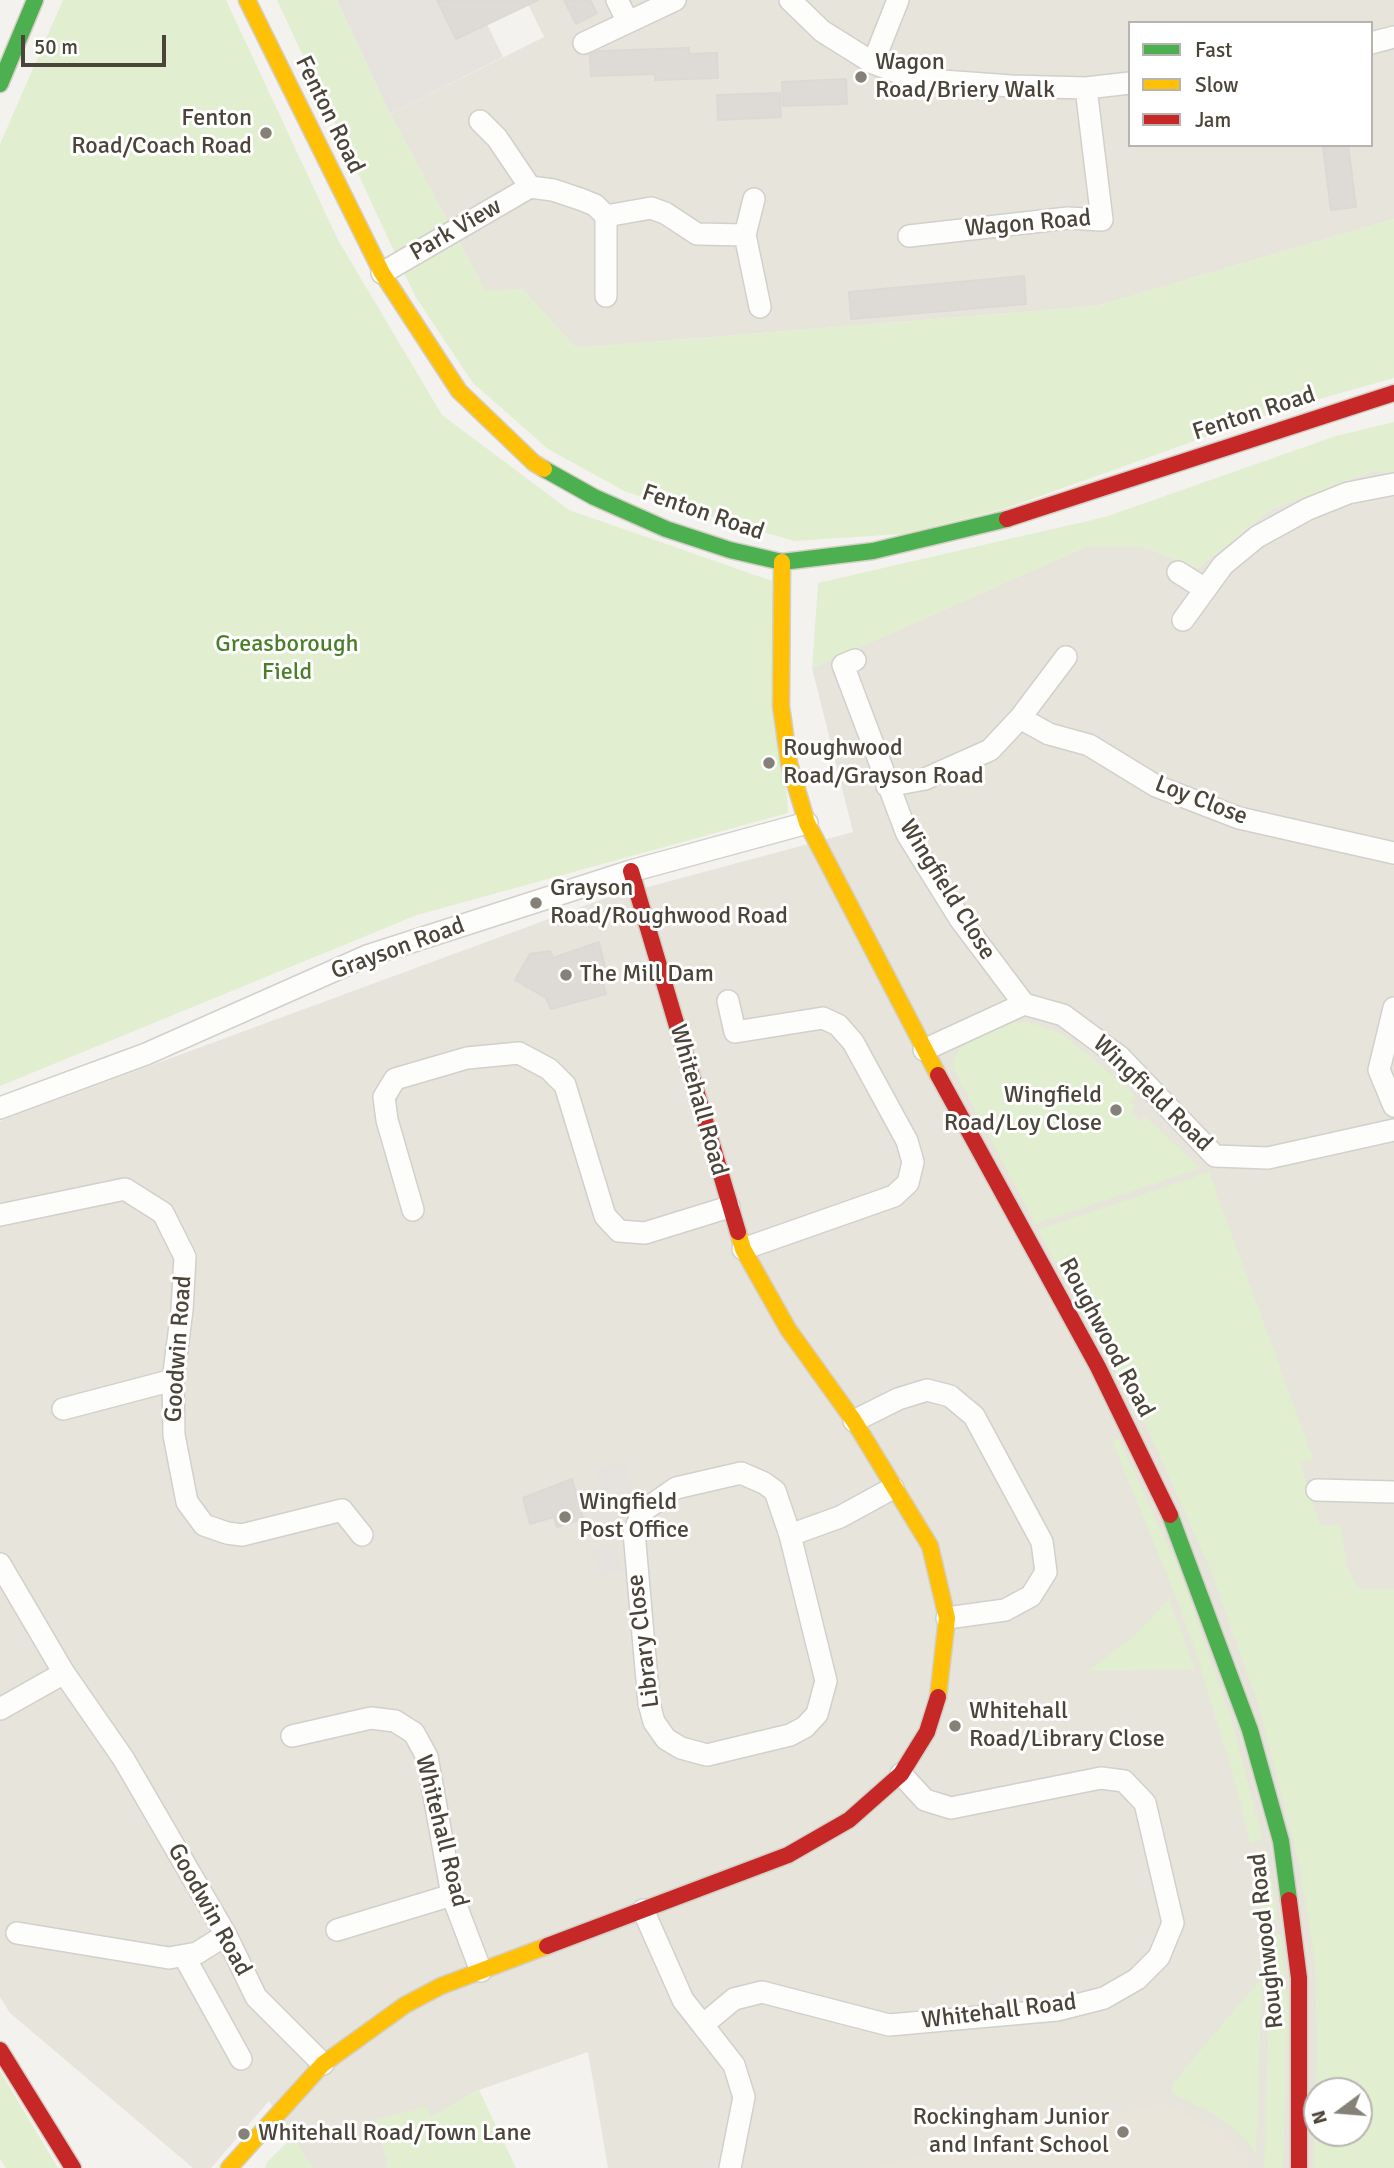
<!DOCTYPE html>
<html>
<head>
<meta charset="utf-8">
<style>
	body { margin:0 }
	#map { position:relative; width:1394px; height:2168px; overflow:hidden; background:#f4f2ee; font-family:Signika,sans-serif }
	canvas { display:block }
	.legend { position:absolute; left:1128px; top:21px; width:245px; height:126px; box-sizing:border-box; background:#fff; border:2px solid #b7b4b0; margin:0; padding:9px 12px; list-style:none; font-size:21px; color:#4b4439 }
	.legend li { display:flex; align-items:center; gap:14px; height:35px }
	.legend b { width:35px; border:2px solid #b7b4b0 }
	.north { position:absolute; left:1303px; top:2077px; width:70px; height:70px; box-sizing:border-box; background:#fff; border:2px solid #b7b4b0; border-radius:50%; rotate:254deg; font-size:19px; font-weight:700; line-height:28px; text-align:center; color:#4b4439 }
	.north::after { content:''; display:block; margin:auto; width:24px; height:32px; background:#868178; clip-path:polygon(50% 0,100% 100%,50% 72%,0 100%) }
	.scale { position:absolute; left:21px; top:35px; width:145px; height:32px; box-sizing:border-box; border:4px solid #4b4439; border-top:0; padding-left:9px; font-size:21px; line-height:24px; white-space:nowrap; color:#4b4439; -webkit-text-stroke:5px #fff; paint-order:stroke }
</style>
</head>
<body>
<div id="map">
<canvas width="1394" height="2168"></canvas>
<ul class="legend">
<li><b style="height:9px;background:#4caf50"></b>Fast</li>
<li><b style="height:9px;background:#ffc107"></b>Slow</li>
<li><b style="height:9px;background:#c62828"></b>Jam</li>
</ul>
<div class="north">N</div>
<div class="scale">50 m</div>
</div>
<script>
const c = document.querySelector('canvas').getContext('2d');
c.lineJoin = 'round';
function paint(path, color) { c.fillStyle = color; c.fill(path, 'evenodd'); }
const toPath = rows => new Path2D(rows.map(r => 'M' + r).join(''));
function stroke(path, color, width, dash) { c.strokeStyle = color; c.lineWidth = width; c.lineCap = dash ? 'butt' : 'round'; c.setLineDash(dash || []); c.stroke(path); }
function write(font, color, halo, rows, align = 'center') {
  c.font = font + ' Signika,sans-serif'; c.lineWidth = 6; c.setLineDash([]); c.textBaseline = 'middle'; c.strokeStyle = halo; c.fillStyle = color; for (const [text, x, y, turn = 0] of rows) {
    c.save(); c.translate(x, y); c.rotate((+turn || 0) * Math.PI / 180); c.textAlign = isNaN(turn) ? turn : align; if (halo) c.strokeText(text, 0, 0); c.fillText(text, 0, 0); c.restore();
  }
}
paint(toPath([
	[526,0,1394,0,1394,219,1097,306,576,348,522,289,486,292,390,114,544,37],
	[1130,23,1371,23,1371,145,1130,145],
	[1372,471,1394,473,1394,2168,608,2168,588,2052,479,2090,430,2118,427,2107,374,2121,389,2165,385,2168,313,2168,269,2101,211,2168,193,2168,10,2013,0,1997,0,1121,603,899,853,832,812,668,1085,547,1144,547,1198,568,1270,510],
	[1317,2091,1359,2091,1359,2133,1317,2133]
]), '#e7e4dc');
paint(toPath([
	[1160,2104,1177,2108,1232,2141,1251,2168,871,2168]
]), '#eae5da');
paint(toPath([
	[63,0,226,0,338,240,442,415,569,510,772,581,788,813,417,915,0,1086,0,144],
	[277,0,337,0,390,114,486,291,522,289,576,348,1097,306,1394,219,1394,378,1287,408,1004,509,902,534,794,541,626,492,548,449,473,383,415,296],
	[1394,422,1394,473,1372,471,1270,510,1198,568,1144,547,1085,547,812,668,818,583,1105,517,1336,436],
	[1029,1022,1062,1034,1081,1049,1136,1096,1131,1102,1136,1107,1131,1111,1140,1121,1146,1117,1201,1168,1035,1224,953,1068,953,1060,964,1040,979,1031,1010,1023],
	[1209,1172,1313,1459,1300,1463,1320,1525,1340,1525,1347,1567,1358,1589,1394,1589,1394,2168,1313,2168,1317,2051,1315,1964,1300,1868,1258,1704,1211,1571,1148,1430,1038,1230],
	[1317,2091,1359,2091,1359,2133,1317,2133],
	[1119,1439,1179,1570,1232,1721,1262,1837,1259,1841,1250,1843,1234,1778,1198,1660,1178,1602,1112,1441],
	[1169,1599,1195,1669,1088,1671,1133,1637],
	[1261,1851,1267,1854,1278,1919,1265,1927,1252,1853],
	[1276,1933,1281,1934,1288,2006,1283,2168,1264,2168,1270,1979,1266,1934],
	[1262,1977,1256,2153,1241,2135,1217,2116,1175,2095,1171,2090,1173,2083],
	[0,2071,58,2168,6,2168,0,2159],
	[479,2090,516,2168,385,2168,389,2165,373,2121,427,2106,430,2118],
	[293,2137,313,2168,265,2168,268,2161]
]), '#e1eecf');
paint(toPath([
	[337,0,437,0,456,39,487,24,503,57,390,114],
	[625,1462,637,1507,624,1511,624,1530,598,1538,588,1501,603,1496,596,1468],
	[615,1542,623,1570,600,1576,592,1549]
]), '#e6e3df');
const building = toPath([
	[437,0,538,0,456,39,437,0],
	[564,0,590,0,597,13,576,24,564,0],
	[689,48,689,54,717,53,718,78,655,80,655,74,591,76,590,55,598,51,689,48],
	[846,79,847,104,783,106,782,82,846,79],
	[780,93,781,117,718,120,717,95,780,93],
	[1348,145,1356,207,1331,210,1323,147,1348,145],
	[1024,276,1026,304,851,319,849,292,1024,276],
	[599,942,607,975,601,976,606,994,551,1009,546,998,515,980,530,954,550,951,553,958,599,942],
	[572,1479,583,1519,557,1527,554,1517,530,1524,523,1498,572,1479]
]);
paint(building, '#dedbd6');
stroke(building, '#dcd9d4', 2);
const street = toPath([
	[617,0,628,22],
	[790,0,822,31,873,63,915,79,1011,86,1086,88,1130,83],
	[584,43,675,0],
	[1371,43,1394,37],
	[873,63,898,0],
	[480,121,497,138,530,187,553,190,580,199,595,205,606,216,606,296],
	[754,199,745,235,760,307],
	[606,216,651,208,665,213,697,234,745,235],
	[909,236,1068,218,1102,220,1086,88],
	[382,273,530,187],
	[1178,572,1205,589],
	[1183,620,1223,565,1257,537,1308,509,1348,493,1394,484],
	[855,660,843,665,907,834,960,919,1024,1004],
	[1020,718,1049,734,1089,745,1156,786,1239,818,1394,853],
	[887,786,925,779,990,750,1020,718,1066,657],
	[728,1001,735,1032,823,1018,838,1025,853,1042,907,1141,913,1162,908,1183,894,1196,743,1249],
	[1394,1008,1379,1070,1394,1106],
	[924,1050,1024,1004,1063,1015,1120,1057,1215,1156,1268,1158,1394,1130],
	[0,1108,146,1054,367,956,631,871,807,823],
	[413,1210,387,1120,384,1097,395,1079,467,1058,519,1053,549,1069,565,1085,605,1216,619,1231,645,1233,729,1207],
	[0,1215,125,1189,163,1213,185,1257,182,1310,173,1380,174,1435,187,1502,204,1525,227,1533,242,1535,342,1510,362,1535],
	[63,1409,173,1380],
	[854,1421,898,1399,927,1390,950,1396,974,1416,1042,1542,1046,1572,1031,1596,1005,1610,947,1618],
	[1317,1490,1394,1492],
	[790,1535,826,1681,817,1714,805,1727,790,1735,707,1755,681,1748,666,1739,654,1722,649,1703,634,1532,643,1511,676,1488,741,1473,764,1483,775,1491,790,1535,840,1517,893,1488],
	[0,1564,64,1673,123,1758,226,1935,256,1997,323,2064],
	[0,1709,64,1673],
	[292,1736,371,1718,395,1721,414,1733,427,1757,452,1895,481,1971],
	[643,1910,683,2000,734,2065,744,2097,730,2168],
	[337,1930,452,1895],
	[17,1933,169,1958,197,1953,226,1935],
	[184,1956,241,2059],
	[704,2024,734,1999,762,1992,889,2025,1057,2010,1104,1998,1137,1979,1159,1957,1173,1923,1145,1803,1124,1781,1101,1778,951,1808,925,1800,901,1774]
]);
const fast = toPath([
	[0,84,35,0],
	[544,469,594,497,666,529,730,550,782,562,873,551,1007,519],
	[1170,1515,1250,1730,1281,1841,1289,1900]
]);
const slow = toPath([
	[247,0,382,273,459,391,534,463,544,469],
	[782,562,781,706,789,763,807,823,938,1075],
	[738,1232,743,1249,788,1329,854,1421,930,1546,947,1618,938,1697],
	[229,2168,323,2064,405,2005,441,1986,547,1946]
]);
const jam = toPath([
	[1007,519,1394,393],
	[631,871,738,1232],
	[938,1075,1098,1367,1170,1515],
	[1289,1900,1299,1978,1299,2168],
	[547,1946,788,1855,849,1820,901,1774,927,1732,938,1697],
	[0,2050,73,2168]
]);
stroke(street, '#d2d0cb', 24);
stroke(fast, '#d3cfc5', 19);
stroke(slow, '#d3cfc5', 19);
stroke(jam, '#d3cfc5', 19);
stroke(street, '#fdfdfc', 21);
stroke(fast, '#4caf50', 16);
stroke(slow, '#ffc107', 16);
stroke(jam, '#c62828', 16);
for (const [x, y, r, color] of [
	[861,77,7,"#868178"],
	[266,133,7,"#868178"],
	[769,763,7,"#868178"],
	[536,903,7,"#868178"],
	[566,975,7,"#868178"],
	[1116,1110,7,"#868178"],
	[565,1517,7,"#868178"],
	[955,1726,7,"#868178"],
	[1123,2132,7,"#868178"],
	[244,2134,7,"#868178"]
]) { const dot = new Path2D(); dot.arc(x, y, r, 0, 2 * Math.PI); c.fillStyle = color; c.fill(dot); stroke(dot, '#fff', 2.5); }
write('24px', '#4b4439', '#fff', [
	["Wagon",875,63],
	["Road/Briery Walk",875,91],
	["Fenton",252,119,"right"],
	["Road/Coach Road",252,147,"right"],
	["Roughwood",783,749],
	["Road/Grayson Road",783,777],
	["Grayson",550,889],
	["Road/Roughwood Road",550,917],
	["The Mill Dam",580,975],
	["Wingfield",1102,1096,"right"],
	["Road/Loy Close",1102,1124,"right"],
	["Wingfield",579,1503],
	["Post Office",579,1531],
	["Whitehall",969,1712],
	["Road/Library Close",969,1740],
	["Rockingham Junior",1109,2118,"right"],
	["and Infant School",1109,2146,"right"],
	["Whitehall Road/Town Lane",258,2134]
], 'left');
write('24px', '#4b4439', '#fff', [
	["Fenton Road",329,115,64],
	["Wagon Road",1028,224,-5],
	["Park View",456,230,-30],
	["Fenton Road",1254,414,-18],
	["Fenton Road",703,513,19],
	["Loy Close",1201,801,21],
	["Wingfield Close",947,890,58],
	["Grayson Road",398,949,-20],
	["Wingfield Road",1152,1094,44],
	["Whitehall Road",698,1100,74],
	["Roughwood Road",1106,1338,62],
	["Goodwin Road",179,1349,-86],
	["Library Close",644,1641,-97],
	["Whitehall Road",441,1831,76],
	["Goodwin Road",209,1910,61],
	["Roughwood Road",1267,1941,-96],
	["Whitehall Road",999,2012,-7]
]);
write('24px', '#4a7f2a', '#fff', [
	["Greasborough",287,645],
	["Field",287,673]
]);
</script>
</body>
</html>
